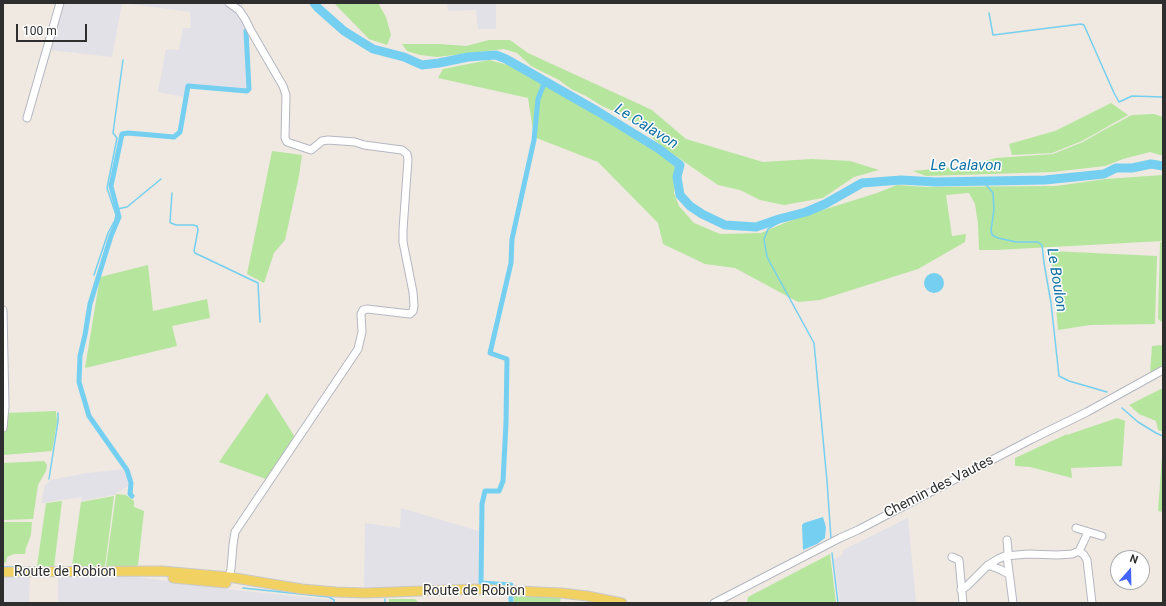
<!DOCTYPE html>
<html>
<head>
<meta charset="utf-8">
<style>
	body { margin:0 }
	#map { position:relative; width:1166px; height:606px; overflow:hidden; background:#efe9e1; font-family:Roboto,sans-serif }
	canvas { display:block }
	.frame { position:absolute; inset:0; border:4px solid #2e2e2e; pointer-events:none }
	.north { position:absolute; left:1110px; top:550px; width:40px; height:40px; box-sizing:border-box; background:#fff; border:1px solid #ababab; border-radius:50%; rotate:20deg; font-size:11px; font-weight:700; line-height:16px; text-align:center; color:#2e2e2e }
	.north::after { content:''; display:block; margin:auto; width:14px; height:18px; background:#4264fb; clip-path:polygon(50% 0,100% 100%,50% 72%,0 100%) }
	.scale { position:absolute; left:16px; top:24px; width:71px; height:18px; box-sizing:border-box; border:2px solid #2e2e2e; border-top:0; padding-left:5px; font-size:12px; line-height:14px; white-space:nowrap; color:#2e2e2e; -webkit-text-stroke:3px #fff; paint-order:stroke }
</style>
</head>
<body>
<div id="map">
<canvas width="1166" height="606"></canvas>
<div class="frame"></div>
<div class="north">N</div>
<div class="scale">100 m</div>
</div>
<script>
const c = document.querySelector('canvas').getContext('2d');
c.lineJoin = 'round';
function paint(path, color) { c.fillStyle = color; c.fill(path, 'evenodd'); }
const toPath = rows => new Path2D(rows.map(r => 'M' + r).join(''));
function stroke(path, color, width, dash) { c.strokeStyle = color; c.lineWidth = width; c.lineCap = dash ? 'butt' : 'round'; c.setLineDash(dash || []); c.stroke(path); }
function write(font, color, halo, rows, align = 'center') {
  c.font = font + ' Roboto,sans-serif'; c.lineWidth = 3; c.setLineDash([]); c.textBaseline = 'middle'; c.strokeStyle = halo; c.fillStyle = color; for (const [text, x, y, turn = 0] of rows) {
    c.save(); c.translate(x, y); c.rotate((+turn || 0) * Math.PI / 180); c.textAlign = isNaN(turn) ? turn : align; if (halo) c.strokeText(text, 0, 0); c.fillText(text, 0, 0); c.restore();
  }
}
paint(toPath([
	[61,3,242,3,242,6,248,15,247,27,247,90,187,85,185,97,158,92,166,49,179,50,183,28,191,28,190,12,122,3,112,57,49,50],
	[447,3,496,3,496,29,478,29,476,10,448,11],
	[125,469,129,486,113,495,81,501,82,497,41,503,45,485,50,480,87,473],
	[401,508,479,531,478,584,364,588,365,523,400,528],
	[908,518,916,603,840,603,834,559,842,555,843,550],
	[3,575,30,576,29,603,3,603],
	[131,576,235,590,332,600,332,603,58,603,58,577]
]), '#e3e1e8');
paint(toPath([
	[334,3,378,3,386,17,391,35,387,45,369,39],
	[489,40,510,40,528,53,652,110,686,139,763,162,812,159,850,161,879,170,854,177,823,198,784,205,760,200,740,190,718,185,664,148,642,129,620,114,602,106,586,96,571,89,559,80,531,66,517,53,504,49,437,57,420,55,407,51,402,44,439,44,466,46],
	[489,60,508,65,585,108,677,165,675,176,674,193,679,206,694,223,720,234,761,233,794,219,877,193,897,185,927,187,1056,186,1106,179,1163,175,1163,241,996,250,979,250,978,224,975,204,969,193,946,195,952,236,966,234,965,242,918,269,820,300,798,302,735,268,705,264,663,244,658,223,598,162,534,137,528,98,438,78,443,69],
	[1111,103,1128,115,1082,141,1052,153,1012,155,1009,144,1055,131],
	[1154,114,1163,117,1163,156,1150,152,1123,159,1105,166,1053,172,926,176,913,171,965,166,996,158,1053,154,1083,142,1102,131,1132,115],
	[272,151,302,155,299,176,285,240,274,253,264,283,247,274],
	[1160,242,1163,243,1163,323,1158,319],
	[1051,251,1157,256,1155,324,1090,325,1058,330],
	[148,265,153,311,207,299,210,318,172,326,177,346,85,368,100,277],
	[1163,340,1163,368,1150,374,1152,346,1163,345],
	[1163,388,1163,432,1158,430,1156,421,1139,414,1129,405],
	[267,393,295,437,266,479,219,462],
	[56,411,57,422,52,451,3,455,3,437,6,413],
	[1117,418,1125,421,1122,466,1071,468,1072,478,1030,467,1015,466,1015,458,1067,434,1067,435],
	[1163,442,1163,512,1158,511],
	[44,461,47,465,46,471,38,485,33,519,3,520,3,463],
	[116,494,126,495,134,501,134,507,144,511,138,565,136,567,106,566],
	[114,496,105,566,72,566,81,502],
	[62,501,54,567,37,566,46,503],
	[3,522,32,522,31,535,26,548,25,554,14,554,7,557,6,562,3,564],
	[830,554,836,603,747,603,748,597],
	[514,594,561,597,560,603,514,603],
	[389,599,415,599,419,603,389,603]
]), '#b6e59e');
paint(toPath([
	'924 283a10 10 0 1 1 20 0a10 10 0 1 1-20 0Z',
	[823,517,826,527,825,538,817,544,803,550,802,525,804,523]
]), '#75cff0');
stroke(toPath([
	[989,13,993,35,1081,24,1084,25,1114,93,1119,102,1132,96,1163,97],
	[983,181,993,193,994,210,991,230,992,235,998,238,1016,242,1038,242,1042,245,1044,263,1051,303,1059,376,1069,381,1107,392],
	[172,193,170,222,171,223,176,225,193,225,197,226,198,230,194,251,195,253,258,283,260,322],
	[117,209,127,207,161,179],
	[779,219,778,223,768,229,764,239,767,257,814,343,827,481,831,539],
	[94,275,108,233,115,220,116,215,107,188,117,138,113,133,123,60],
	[1122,408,1138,422,1156,433,1163,436],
	[49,479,58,421,58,413],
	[832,553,838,603],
	[3,567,23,567],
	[243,588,329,597,334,600,334,603],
	[385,599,385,603]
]), '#75cff0', 1.5);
stroke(toPath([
	[132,496,130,494,131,483,127,470,89,416,79,382,80,356,85,335,90,304,111,236,119,217,111,186,122,134,128,133,174,137,180,132,188,86,247,91,249,89,246,31],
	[511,603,511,585,481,583,482,504,485,491,499,491,503,481,506,423,507,359,490,353,511,263,512,239,534,140,538,99,545,81]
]), '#75cff0', 5);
stroke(toPath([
	[314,3,318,8,344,31,373,49,404,57,422,65,439,63,468,57,496,55,506,59,597,111,659,149,680,165,677,177,680,195,690,206,702,214,725,225,756,227,779,219,806,212,825,204,862,183,901,180,936,182,1045,180,1104,174,1116,168,1132,168,1151,164,1163,166]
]), '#75cff0', 9);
const minor = toPath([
	[27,118,60,3],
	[3,310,5,407,3,428],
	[1076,528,1102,536],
	[1007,540,1008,551,1007,556,1013,603],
	[1079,551,1084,555,1087,560,1092,603],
	[952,557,959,560,963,603],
	[988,565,999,569,1009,574],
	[227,580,228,580,231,569,233,545,235,532,358,349,362,332,361,314,363,310,367,309,410,314,413,311,414,306,413,292,403,242,403,230,408,159,407,154,402,150,364,145,355,142,328,140,322,141,311,150,287,142,285,138,286,95,283,86,251,31,245,19,239,10,229,3],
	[961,590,967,586,988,565,998,559,1005,556,1028,554,1057,555,1072,554,1077,552,1079,551,1083,543,1088,532],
	[714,603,840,538,858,530,1032,439,1087,412,1163,370]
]);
const major = toPath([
	[3,572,162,571,229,577,302,589,336,592,365,593,475,589,561,593,587,596,622,603],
	[173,578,226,583]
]);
stroke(minor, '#b4b7c1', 9);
stroke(major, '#c9c9c9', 11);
stroke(minor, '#fff', 7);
stroke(major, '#f2d163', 9);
write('14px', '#2e2e2e', '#fff', [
	["Chemin des Vautes",939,487,-27],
	["Route de Robion",65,572],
	["Route de Robion",474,591]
]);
write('italic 15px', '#0d6fa3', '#fff', [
	["Le Calavon",646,127,32],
	["Le Calavon",966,166],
	["Le Boulon",1056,280,81]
]);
</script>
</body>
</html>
